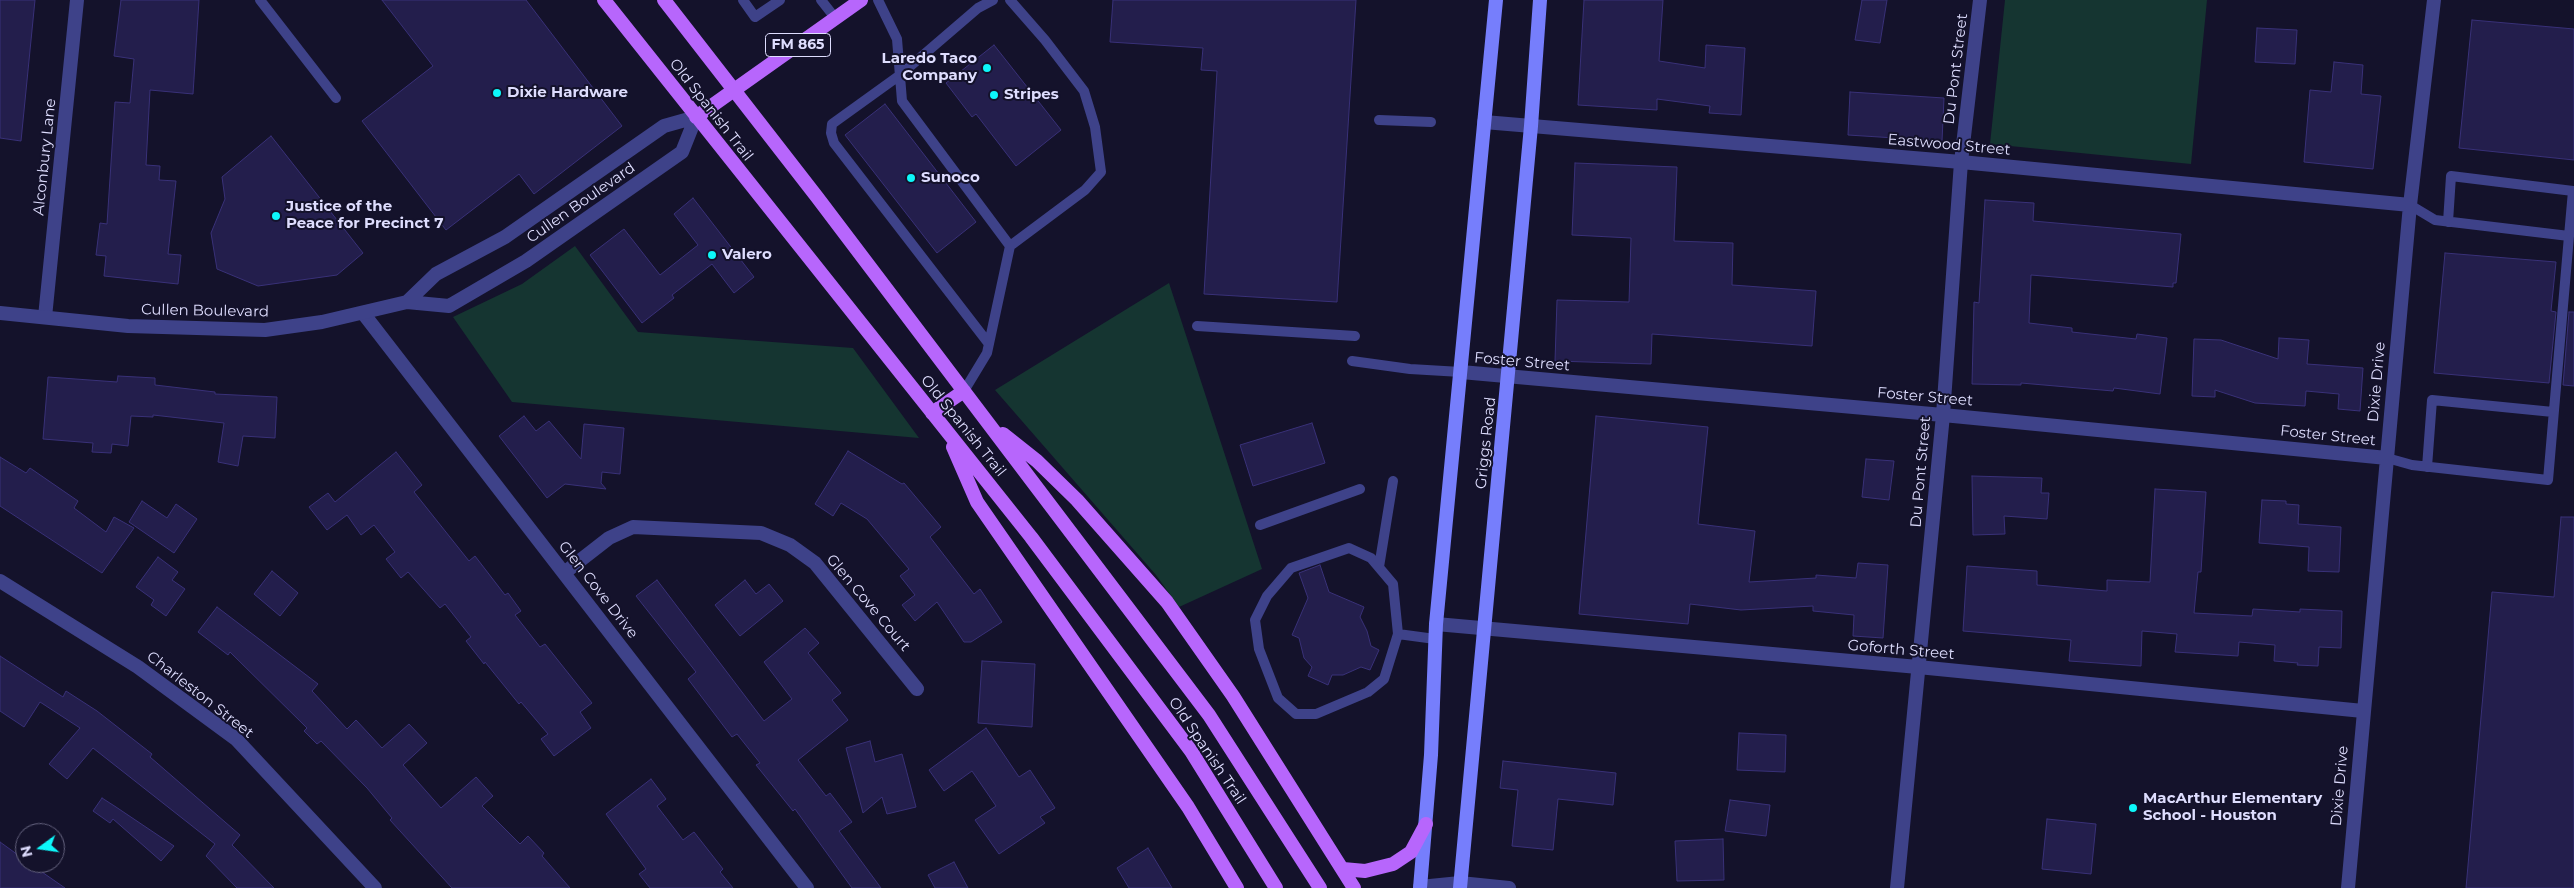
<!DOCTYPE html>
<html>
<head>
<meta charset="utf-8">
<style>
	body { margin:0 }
	#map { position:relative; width:2574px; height:888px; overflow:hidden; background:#14122b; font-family:Montserrat,sans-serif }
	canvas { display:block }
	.north { position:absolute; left:15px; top:823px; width:50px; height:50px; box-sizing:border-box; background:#14122b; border:1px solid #65637f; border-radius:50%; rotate:256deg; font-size:14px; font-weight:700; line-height:20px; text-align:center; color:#deddfe }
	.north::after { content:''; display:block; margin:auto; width:18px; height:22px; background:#0df7fa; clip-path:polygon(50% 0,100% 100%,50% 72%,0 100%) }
</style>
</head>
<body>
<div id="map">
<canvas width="2574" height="888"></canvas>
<div class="north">N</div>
</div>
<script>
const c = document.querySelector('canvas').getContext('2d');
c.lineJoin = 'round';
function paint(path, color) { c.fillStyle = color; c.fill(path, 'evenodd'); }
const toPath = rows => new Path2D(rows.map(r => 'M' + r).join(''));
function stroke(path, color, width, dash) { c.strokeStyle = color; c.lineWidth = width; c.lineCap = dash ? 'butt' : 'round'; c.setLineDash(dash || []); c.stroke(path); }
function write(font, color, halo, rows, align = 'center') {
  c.font = font + ' Montserrat,sans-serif'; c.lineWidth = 4; c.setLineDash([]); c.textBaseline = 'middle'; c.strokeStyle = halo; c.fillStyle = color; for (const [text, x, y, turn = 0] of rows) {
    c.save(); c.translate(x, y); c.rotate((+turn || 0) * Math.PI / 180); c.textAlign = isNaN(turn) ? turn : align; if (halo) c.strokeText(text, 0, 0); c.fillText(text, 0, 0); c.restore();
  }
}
paint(toPath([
	[2005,0,2207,0,2191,164,1990,144],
	[575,246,638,332,853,348,919,438,512,402,453,317,522,284],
	[1169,283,1262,569,1179,607,1156,575,995,390]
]), '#153531');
const building = toPath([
	[0,0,35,0,21,141,0,138,0,0],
	[121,0,199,0,193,94,150,90,146,165,160,166,159,180,176,181,168,254,181,255,178,284,104,276,106,256,96,255,100,223,107,224,115,102,130,103,134,59,114,56,121,0],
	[382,0,526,0,622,126,534,194,519,174,446,230,362,121,433,66,382,0],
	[1113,0,1356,0,1337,302,1204,294,1217,71,1201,70,1203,48,1110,42,1113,0],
	[1584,0,1663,0,1659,61,1705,68,1706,45,1745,48,1741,115,1709,113,1710,106,1657,99,1657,110,1578,105,1584,0],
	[1862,0,1887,0,1880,43,1855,40,1862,0],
	[2472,20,2574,29,2574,160,2459,148,2472,20],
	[2257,28,2297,30,2295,64,2255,62,2257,28],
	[994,45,1061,130,1016,166,976,114,972,117,946,83,994,45],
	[2334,62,2363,65,2361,94,2381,96,2373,169,2304,162,2310,90,2331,92,2334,62],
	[1850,92,1944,98,1942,141,1848,135,1850,92],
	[885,104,976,222,937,253,845,135,885,104],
	[271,136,363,253,337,275,258,286,217,269,211,233,225,199,222,177,271,136],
	[1575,163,1677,167,1674,241,1733,243,1732,285,1816,291,1812,346,1652,334,1651,364,1555,361,1557,300,1629,302,1631,238,1572,235,1575,163],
	[693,198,754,277,734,293,712,264,672,295,674,298,642,323,590,255,624,229,660,275,698,245,674,214,693,198],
	[1985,200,2034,203,2033,221,2181,234,2176,283,2173,283,2173,287,2031,275,2029,323,2072,328,2072,332,2136,339,2137,334,2167,338,2160,394,2114,388,2113,391,2021,383,2021,385,1972,384,1974,302,1979,303,1985,200],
	[2445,253,2556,262,2551,311,2556,312,2549,383,2434,373,2445,253],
	[2569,312,2574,312,2574,386,2563,385,2569,312],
	[2279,338,2309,340,2307,364,2363,368,2360,411,2338,409,2339,394,2306,391,2305,406,2255,403,2215,390,2215,397,2192,396,2194,339,2221,340,2278,359,2279,338],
	[118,376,155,378,155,385,215,392,215,394,277,397,275,438,243,436,238,466,218,462,224,423,153,415,153,417,131,416,128,446,112,444,111,453,92,452,93,443,43,439,48,377,117,382,118,376],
	[524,416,536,431,549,421,581,459,584,424,624,428,620,474,602,472,601,483,606,489,565,484,547,498,499,436,524,416],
	[1596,416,1708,427,1698,524,1755,531,1749,582,1816,578,1816,575,1856,578,1858,563,1888,565,1883,638,1853,636,1854,615,1813,611,1813,606,1741,610,1690,604,1688,624,1579,614,1596,416],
	[1312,423,1325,463,1253,486,1240,445,1312,423],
	[848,451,902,484,904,483,941,527,930,537,974,594,980,589,1002,622,971,642,964,642,937,602,915,621,902,605,915,595,900,576,909,569,867,519,841,503,833,516,815,504,848,451],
	[396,452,422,485,414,492,469,561,475,556,505,595,508,593,521,611,515,615,540,647,545,644,592,703,580,712,591,728,554,756,541,739,548,734,521,702,519,704,485,662,484,664,466,641,471,637,445,604,440,608,408,572,401,578,386,559,395,552,374,525,361,535,347,515,327,530,309,507,328,493,335,502,396,452],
	[0,457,26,473,30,468,78,501,74,508,106,532,114,517,134,528,102,573,0,506,0,457],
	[1866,459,1894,461,1889,500,1862,497,1866,459],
	[1972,476,2042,478,2041,493,2049,493,2047,519,2004,516,2005,534,1973,535,1972,476],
	[2155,489,2206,492,2201,572,2198,572,2194,613,2252,616,2253,609,2300,612,2300,609,2342,611,2341,648,2319,647,2318,666,2297,665,2298,663,2274,661,2275,645,2239,642,2238,656,2175,652,2177,634,2142,631,2141,666,2069,661,2071,640,1963,631,1967,566,2037,571,2037,585,2107,591,2107,580,2150,582,2155,489],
	[2262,500,2286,501,2286,504,2299,505,2298,524,2341,527,2339,572,2308,571,2309,547,2259,543,2262,500],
	[142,501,167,518,176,504,197,519,174,553,129,522,142,501],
	[2561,517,2574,517,2574,888,2466,888,2492,592,2554,597,2561,517],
	[158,557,178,572,172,580,185,589,166,616,151,605,154,600,136,587,158,557],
	[1320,565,1329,592,1364,607,1360,617,1367,631,1371,646,1379,650,1370,670,1361,667,1343,675,1332,675,1328,685,1308,676,1312,667,1304,658,1299,638,1292,635,1308,598,1299,573,1320,565],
	[272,571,298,593,280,616,254,594,272,571],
	[657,580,764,721,792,699,764,662,805,628,819,643,808,653,841,693,832,700,848,720,798,760,826,796,830,793,852,822,839,831,881,888,852,888,795,809,793,811,756,765,760,763,737,734,732,737,688,679,696,672,636,596,657,580],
	[745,580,756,594,769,584,783,601,740,636,715,605,745,580],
	[217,607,318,684,312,691,347,729,356,720,382,748,409,724,427,743,403,765,441,808,476,777,493,796,482,806,520,844,528,836,544,853,542,856,570,888,452,888,390,820,392,818,367,788,321,741,317,744,304,731,307,728,230,652,228,655,198,632,217,607],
	[0,656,63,697,66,691,97,711,152,754,150,757,240,835,232,845,274,888,237,888,206,856,215,844,93,748,67,779,49,764,80,728,40,702,24,727,0,711,0,656],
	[982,661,1035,664,1032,727,978,723,982,661],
	[986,728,1019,777,1030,770,1055,808,1040,817,1045,823,999,854,975,820,996,806,972,771,944,791,929,770,986,728],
	[1739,733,1786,735,1785,772,1737,770,1739,733],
	[870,741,875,762,902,754,916,807,887,814,882,797,863,813,846,748,870,741],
	[1503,761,1616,773,1613,805,1558,799,1553,850,1512,846,1518,790,1500,788,1503,761],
	[651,779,666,799,657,806,683,840,694,832,723,869,720,872,733,888,650,888,639,874,646,869,606,814,651,779],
	[102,798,116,807,174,846,161,861,113,819,110,823,93,811,102,798],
	[1730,800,1770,805,1766,836,1725,831,1730,800],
	[2047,819,2096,824,2091,874,2042,869,2047,819],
	[1723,839,1724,880,1677,881,1675,841,1723,839],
	[0,842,25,860,25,863,29,863,65,888,0,888,0,842],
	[1148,848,1172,888,1129,888,1117,868,1148,848],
	[954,862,968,888,935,888,928,875,954,862]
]);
paint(building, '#231e4c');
stroke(building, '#393178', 1);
stroke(toPath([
	[260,0,336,98],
	[743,0,755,17,780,0],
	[821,0,836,19],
	[878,0,897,39,902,101,1010,246,987,353,964,391],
	[1010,0,1045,40,1084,91,1095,127,1101,172,1085,190,1010,246],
	[1379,120,1431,122],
	[2448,222,2451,176,2573,191,2569,236],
	[1197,326,1355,336],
	[989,344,834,143,831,133,832,124,900,75,978,8,993,0],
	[1352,361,1410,369,1461,372],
	[2387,458,2412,465,2548,480,2569,236,2435,220,2410,205],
	[2427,467,2432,400,2553,412],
	[1260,525,1360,489],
	[1379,567,1393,481],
	[1398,634,1384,679,1368,692,1316,714,1296,714,1278,698,1259,649,1255,620,1267,596,1291,568,1349,548,1371,558,1393,584,1398,634,1435,639]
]), '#3e4289', 10);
stroke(toPath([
	[1484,122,1961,162,2410,205],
	[363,313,807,888],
	[45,317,77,0],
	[1461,372,1943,415,2387,458],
	[564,573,609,538,633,527,761,533,790,545,815,563,917,689],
	[0,581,138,667,236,739,375,888],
	[1436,624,1918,667,2363,711],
	[1420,887,1460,883,1509,888],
	[1897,888,1943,415,1961,162,1980,0],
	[2348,888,2410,205,2434,0]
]), '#3e4289', 14);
stroke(toPath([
	[407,302,436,274,505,237,664,126,696,117],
	[0,313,128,326,265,330,322,322,407,302,449,306,526,261,682,152,696,117]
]), '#3e4289', 14);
stroke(toPath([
	[1420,888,1431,755,1436,624,1496,0],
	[1460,888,1531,126,1540,0]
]), '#767efc', 14);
stroke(toPath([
	[604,0,1031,537,1191,751,1276,888],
	[664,0,817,197,1209,715,1320,888],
	[696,117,861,0],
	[932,413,964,391],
	[1003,434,1037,461,1077,500,1167,602,1233,696,1354,888],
	[953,447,977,502,1188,807,1237,888],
	[1343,869,1365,871,1393,864,1411,852,1426,824]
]), '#b766fc', 14);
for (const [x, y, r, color] of [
	[987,68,5,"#0df7fa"],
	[497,93,5,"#0df7fa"],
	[994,95,5,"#0df7fa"],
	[911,178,5,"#0df7fa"],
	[276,216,5,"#0df7fa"],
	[712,255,5,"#0df7fa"],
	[2133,808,5,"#0df7fa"]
]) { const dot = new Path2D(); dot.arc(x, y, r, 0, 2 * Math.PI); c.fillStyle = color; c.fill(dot); stroke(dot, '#14122b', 2); }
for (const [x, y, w] of [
	[798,45,65]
]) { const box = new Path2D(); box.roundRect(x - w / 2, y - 11.5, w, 23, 4); c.fillStyle = '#14122b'; c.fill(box); stroke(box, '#deddfe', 1); }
write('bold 14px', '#deddfe', null, [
	["FM 865",798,45]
]);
write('bold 15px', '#deddfe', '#14122b', [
	["Laredo Taco",977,59,"right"],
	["Company",977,76,"right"],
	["Dixie Hardware",507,93],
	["Stripes",1004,95],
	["Sunoco",921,178],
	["Justice of the",286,207],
	["Peace for Precinct 7",286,224],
	["Valero",722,255],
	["MacArthur Elementary",2143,799],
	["School - Houston",2143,816]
], 'left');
write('15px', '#deddfe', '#14122b', [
	["Du Pont Street",1956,69,-83],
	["Old Spanish Trail",711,110,52],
	["Eastwood Street",1949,145,5],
	["Alconbury Lane",45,157,-84],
	["Cullen Boulevard",581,203,-35],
	["Cullen Boulevard",205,311,1],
	["Foster Street",1522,362,5],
	["Dixie Drive",2377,382,-85],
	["Foster Street",1925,397,5],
	["Old Spanish Trail",963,426,51],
	["Foster Street",2328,436,6],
	["Griggs Road",1486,443,-84],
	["Du Pont Street",1921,472,-85],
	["Glen Cove Drive",598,590,52],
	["Glen Cove Court",868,603,50],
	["Goforth Street",1901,650,5],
	["Charleston Street",200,695,38],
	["Old Spanish Trail",1207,751,56],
	["Dixie Drive",2340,786,-85]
]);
</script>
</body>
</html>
